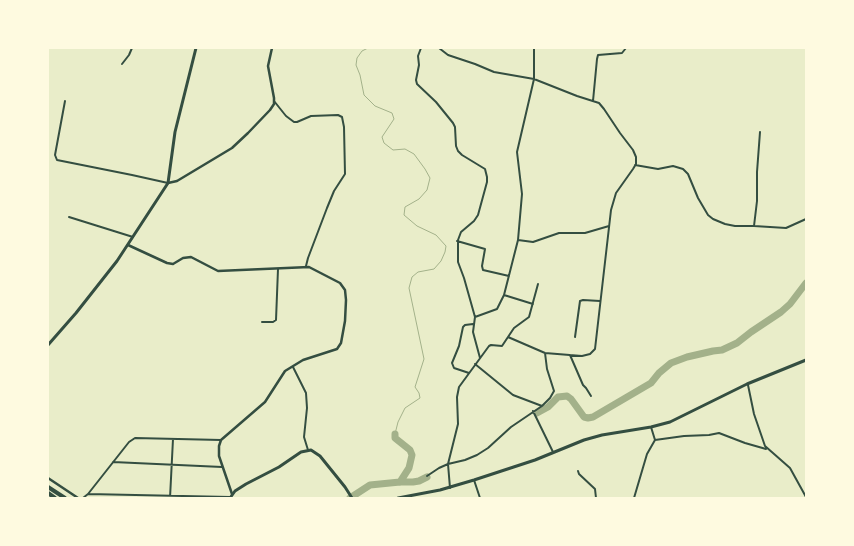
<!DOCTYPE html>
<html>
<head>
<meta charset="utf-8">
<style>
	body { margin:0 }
	#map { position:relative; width:854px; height:546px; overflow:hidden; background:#e9edc9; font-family:Montserrat,sans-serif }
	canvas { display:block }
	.frame { position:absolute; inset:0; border:49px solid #fefae0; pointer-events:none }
</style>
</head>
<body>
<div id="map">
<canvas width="854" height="546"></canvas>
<div class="frame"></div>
</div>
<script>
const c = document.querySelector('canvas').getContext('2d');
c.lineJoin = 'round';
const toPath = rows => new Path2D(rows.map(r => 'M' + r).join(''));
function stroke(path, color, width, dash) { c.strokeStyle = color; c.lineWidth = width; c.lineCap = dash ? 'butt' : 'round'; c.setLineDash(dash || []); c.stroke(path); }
stroke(toPath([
	[368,48,362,51,357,58,356,65,360,75,364,95,375,106,392,113,394,119,382,137,384,143,393,150,405,149,414,154,425,169,430,178,427,190,419,199,405,207,404,215,417,226,436,235,446,246,445,252,441,261,434,269,418,272,412,277,409,288,424,359,415,387,419,393,420,398,405,408,398,422,395,434]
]), '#a3b18a', 1);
stroke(toPath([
	[537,413,548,407,558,397,567,396,571,399,584,417,588,418,593,417,651,383,659,373,671,363,687,357,713,351,722,350,737,343,751,332,781,312,790,304,806,283],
	[395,434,395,438,410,450,412,455,409,468,400,482],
	[350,498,370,485,400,482,413,482,419,481,427,477]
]), '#a3b18a', 7);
stroke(toPath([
	[421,48,418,56,419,65,416,80,417,84,436,102,453,123,455,127,456,146,458,151,462,155,485,169,487,177,487,182,478,215,474,221,461,232,458,240,458,262,464,278,475,317],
	[439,48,448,55,475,64,494,72,534,79,577,96,599,103,604,109,620,133,633,150,636,157,636,164,633,169,616,193,611,210,595,349,590,354,582,356,545,353,508,337],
	[122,64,129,55,132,48],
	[65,101,55,155,57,160,132,175,168,183],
	[274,101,286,116,294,122,297,122,311,116,338,115,342,117,344,127,345,174,334,191,327,208,308,258,306,266],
	[593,101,597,59,598,55,622,53,626,48],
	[635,165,658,169,673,166,683,169,688,174,698,198,708,215,713,219,725,224,735,226,754,226,786,228,806,219],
	[69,217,133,237],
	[754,226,757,201,757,172,760,132],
	[518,240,533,242,559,233,585,233,609,226],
	[457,241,485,249,482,266,483,270,509,276],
	[504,295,533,304],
	[262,322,273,322,276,320,278,269],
	[575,337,580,301,583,300,600,301],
	[570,355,583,385,586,388,591,396],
	[480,358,473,332,475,317,497,309,504,295,518,240,522,194,517,152,534,79,534,48],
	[475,364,513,395,542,406],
	[293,367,306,393,307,408,304,437,308,450],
	[469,373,454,368,452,363,459,346,463,327,465,325,473,324],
	[748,385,754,414,765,446,790,468,806,497],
	[533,411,553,452],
	[651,427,655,440,684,436,709,435,719,433,745,443,766,449],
	[113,462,222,467],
	[578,471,579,474,595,489,596,498],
	[427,476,439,468,448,464,465,460,477,455,488,448,511,427,542,406,550,398,554,391,547,369,545,353],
	[474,480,480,498],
	[450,488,448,464,458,424,457,397,459,387,489,346,491,345,502,346,514,328,529,317,538,284],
	[88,494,129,442,135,438,221,440],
	[83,498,88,494,230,497],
	[170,498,173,439],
	[634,498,647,454,655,440]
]), '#344e41', 2);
stroke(toPath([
	[168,183,177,181,232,148,248,133,270,110,274,104,274,98,268,66,272,48],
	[128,245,167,263,173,264,183,258,191,257,218,271,309,267,340,283,345,290,346,300,345,321,341,343,337,349,303,360,285,371,265,402,221,440,219,446,219,456,232,494],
	[48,478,78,498]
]), '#344e41', 2.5);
stroke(toPath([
	[48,345,76,313,117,261,168,183,175,132,196,48],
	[230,498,235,491,246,484,279,467,301,452,311,450,320,456,345,487,352,498],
	[398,498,440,490,474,480,535,460,584,440,602,435,651,427,670,422,747,384,806,360]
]), '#344e41', 3);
stroke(toPath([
	[48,487,65,498],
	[48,493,55,498]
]), '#344e41', 4);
</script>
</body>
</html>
